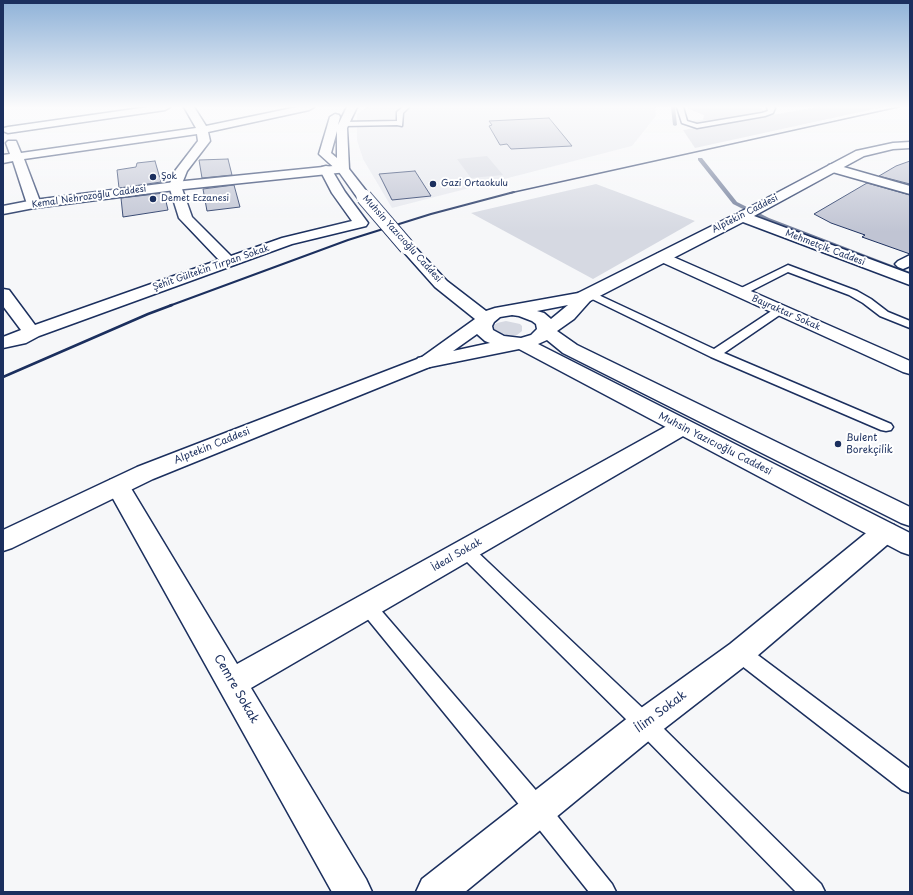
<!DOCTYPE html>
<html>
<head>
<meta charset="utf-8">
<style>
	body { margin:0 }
	#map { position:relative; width:913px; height:895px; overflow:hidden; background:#f6f7f9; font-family:"Playpen Sans",sans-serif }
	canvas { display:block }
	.frame { position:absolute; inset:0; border:4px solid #1b2f5e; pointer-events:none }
</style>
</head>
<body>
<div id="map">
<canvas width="913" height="895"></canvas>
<div class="frame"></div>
</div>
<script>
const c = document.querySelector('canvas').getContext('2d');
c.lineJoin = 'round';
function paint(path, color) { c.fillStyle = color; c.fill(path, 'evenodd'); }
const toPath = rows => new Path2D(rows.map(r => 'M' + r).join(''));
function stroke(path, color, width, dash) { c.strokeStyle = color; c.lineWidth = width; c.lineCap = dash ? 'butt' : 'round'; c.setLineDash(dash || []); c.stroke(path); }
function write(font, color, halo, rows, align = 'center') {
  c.font = font + ' "Playpen Sans",sans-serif'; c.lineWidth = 4; c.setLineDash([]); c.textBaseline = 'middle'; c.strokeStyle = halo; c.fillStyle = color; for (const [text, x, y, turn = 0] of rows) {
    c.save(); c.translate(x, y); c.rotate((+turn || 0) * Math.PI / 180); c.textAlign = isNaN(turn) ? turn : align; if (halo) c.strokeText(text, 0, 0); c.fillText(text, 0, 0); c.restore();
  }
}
paint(toPath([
	[368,107,655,107,656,116,632,146,392,208,363,159,357,140,357,114]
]), '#e6e8ee');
paint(toPath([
	[687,107,759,107,765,112,694,124,690,121,703,120,704,115,687,108],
	[820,107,883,107,695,148,683,130],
	[487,156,503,175,471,178,457,159],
	[596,184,695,221,593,279,471,213],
	[506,321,520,324,522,326,522,331,517,335,508,337,503,336,493,330,492,327,497,323]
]), '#d6d9e2');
paint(toPath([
	[671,107,675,107,677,125,675,126,673,125,671,107],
	[698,158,702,158,737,202,769,218,910,272,910,276,765,220,733,204,698,160,698,158]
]), '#707c99');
const building = toPath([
	[549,118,572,146,511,149,507,144,500,145,489,126,492,125,489,121,549,118],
	[228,159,232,175,202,178,199,160,228,159],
	[155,161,161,182,119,188,117,170,136,167,137,163,155,161],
	[910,161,910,184,879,176,896,166,910,161],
	[415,171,431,196,392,200,379,174,415,171],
	[867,183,910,195,910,254,862,237,865,235,831,223,814,214,867,183],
	[234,185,240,207,207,211,203,189,234,185],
	[164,193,168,210,123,217,121,198,164,193]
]);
paint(building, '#c0c4d3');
stroke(building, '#1b2f5e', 1);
const service = toPath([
	[403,107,409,107,403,113,402,126,397,125,343,126,340,124,343,122,397,121,397,112,403,107],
	[677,107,683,107,687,121,697,124,762,113,768,111,767,107,774,107,775,108,773,113,765,116,697,128,682,123,677,107],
	[788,265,857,291,871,299,888,312,910,321,910,328,880,316,863,303,849,295,788,272,745,294,741,295,736,292,737,290,788,265],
	[590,291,714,349,776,308,784,308,785,310,784,312,724,353,891,424,893,427,891,430,886,431,881,430,711,357,586,296,585,294,586,292,590,291],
	[465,544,471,546,652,717,821,884,825,892,796,892,638,731,459,554,457,550,459,546,465,544],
	[367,599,373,601,546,802,612,884,616,892,589,892,530,818,361,611,358,606,361,601,367,599],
	[740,645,747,647,910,769,910,793,902,790,733,659,731,653,733,647,740,645]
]);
const minor = toPath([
	[148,107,170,107,165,110,8,133,3,131,4,128,8,127,148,107],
	[184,107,194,107,206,126,297,107,314,107,309,110,208,132,210,141,187,171,181,186,192,217,231,256,282,238,352,221,332,193,320,170,322,167,326,166,330,167,345,192,368,223,366,226,292,244,39,336,26,343,3,348,3,337,21,330,3,306,3,289,9,290,35,325,219,260,179,218,169,186,175,171,198,141,197,134,24,159,41,204,39,207,34,208,29,207,27,204,13,161,3,163,3,155,10,154,6,143,8,141,16,141,21,153,196,128,184,107],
	[833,164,910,186,910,194,829,171,827,168,829,165,833,164],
	[662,252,910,361,910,374,903,372,657,260,654,257,657,254,662,252],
	[910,255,910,266,903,269,898,267,895,264,898,261,910,255],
	[682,420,690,422,693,427,690,432,251,688,366,879,372,892,332,892,106,486,110,480,118,478,126,480,237,664,674,422,682,420],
	[885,523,894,525,897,532,894,539,750,662,656,735,465,892,416,892,422,879,634,713,730,644,876,525,885,523]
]);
const tertiary = toPath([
	[910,142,910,148,893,149,864,156,754,216,910,274,910,285,743,222,590,301,584,302,578,301,576,297,578,293,754,205,856,151,893,143,910,142],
	[343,165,347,166,349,169,347,172,175,190,34,208,3,214,3,206,34,200,175,182,343,165],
	[425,356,432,358,434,362,432,366,153,479,12,548,3,551,3,530,137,467,425,356]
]);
const secondary = toPath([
	[347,107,357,107,347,128,349,169,371,197,369,200,364,201,359,200,339,172,319,154,330,117,335,114,339,115,340,117,338,125,347,107],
	[337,131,337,158,331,153,337,131],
	[407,243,412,244,447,281,486,311,495,308,584,292,590,293,592,297,590,301,574,319,557,331,577,345,910,507,910,526,901,523,563,353,547,340,538,344,910,533,910,555,901,552,519,349,425,368,418,366,416,362,418,358,422,357,475,319,435,287,402,250,400,247,402,244,407,243],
	[568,305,551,319,544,313,537,311,568,305],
	[512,315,519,316,532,321,536,324,537,329,531,335,521,338,504,336,493,330,492,326,494,322,500,317,512,315],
	[477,334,485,341,490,343,453,351,477,334]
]);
stroke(service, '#1b2f5e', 3);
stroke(minor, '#1b2f5e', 3);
stroke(tertiary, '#1b2f5e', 3);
stroke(secondary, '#1b2f5e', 3);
paint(service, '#fff');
paint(minor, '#fff');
paint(tertiary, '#fff');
paint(secondary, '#fff');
stroke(toPath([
	[510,193,899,107]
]), '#1b2f5e', 1.5);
stroke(toPath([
	[169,306,348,240,431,214,514,192]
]), '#1b2f5e', 2);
stroke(toPath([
	[3,377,148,314,172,305]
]), '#1b2f5e', 2.5);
const secondaryBridge = toPath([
	[364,197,407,247]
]);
stroke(secondaryBridge, '#1b2f5e', 17, []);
stroke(secondaryBridge, '#fff', 15);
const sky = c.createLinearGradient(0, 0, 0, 232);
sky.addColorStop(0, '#8fb2d8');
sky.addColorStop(0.46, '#fbfbfc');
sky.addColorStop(1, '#fbfbfc00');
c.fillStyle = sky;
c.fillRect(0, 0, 913, 232);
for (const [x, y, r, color] of [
	[153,177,4,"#1b2f5e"],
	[433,184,4,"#1b2f5e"],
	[153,199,4,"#1b2f5e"],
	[838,444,4,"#1b2f5e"]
]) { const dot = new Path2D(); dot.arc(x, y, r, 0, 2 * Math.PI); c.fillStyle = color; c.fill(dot); stroke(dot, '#fff', 1.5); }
write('9px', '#1b2f5e', '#fff', [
	["Şok",161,177],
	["Gazi Ortaokulu",441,184],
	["Demet Eczanesi",161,199]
], 'left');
write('9px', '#1b2f5e', '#fff', [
	["Kemal Nehrozoğlu Caddesi",89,197,-8],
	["Alptekin Caddesi",745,214,-27],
	["Muhsin Yazıcıoğlu Caddesi",402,239,48],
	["Mehmetçik Caddesi",825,248,21],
	["Şehit Gültekin Tırpan Sokak",211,268,-19],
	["Bayraktar Sokak",786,313,24]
]);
write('10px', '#1b2f5e', '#fff', [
	["Bulent",846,438],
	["Borekçilik",846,450]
], 'left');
write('10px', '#1b2f5e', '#fff', [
	["Muhsin Yazıcıoğlu Caddesi",715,444,27],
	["Alptekin Caddesi",212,446,-22],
	["İdeal Sokak",457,555,-30]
]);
write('12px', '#1b2f5e', '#fff', [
	["Cemre Sokak",236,689,60],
	["İlim Sokak",661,712,-37]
]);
</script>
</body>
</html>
